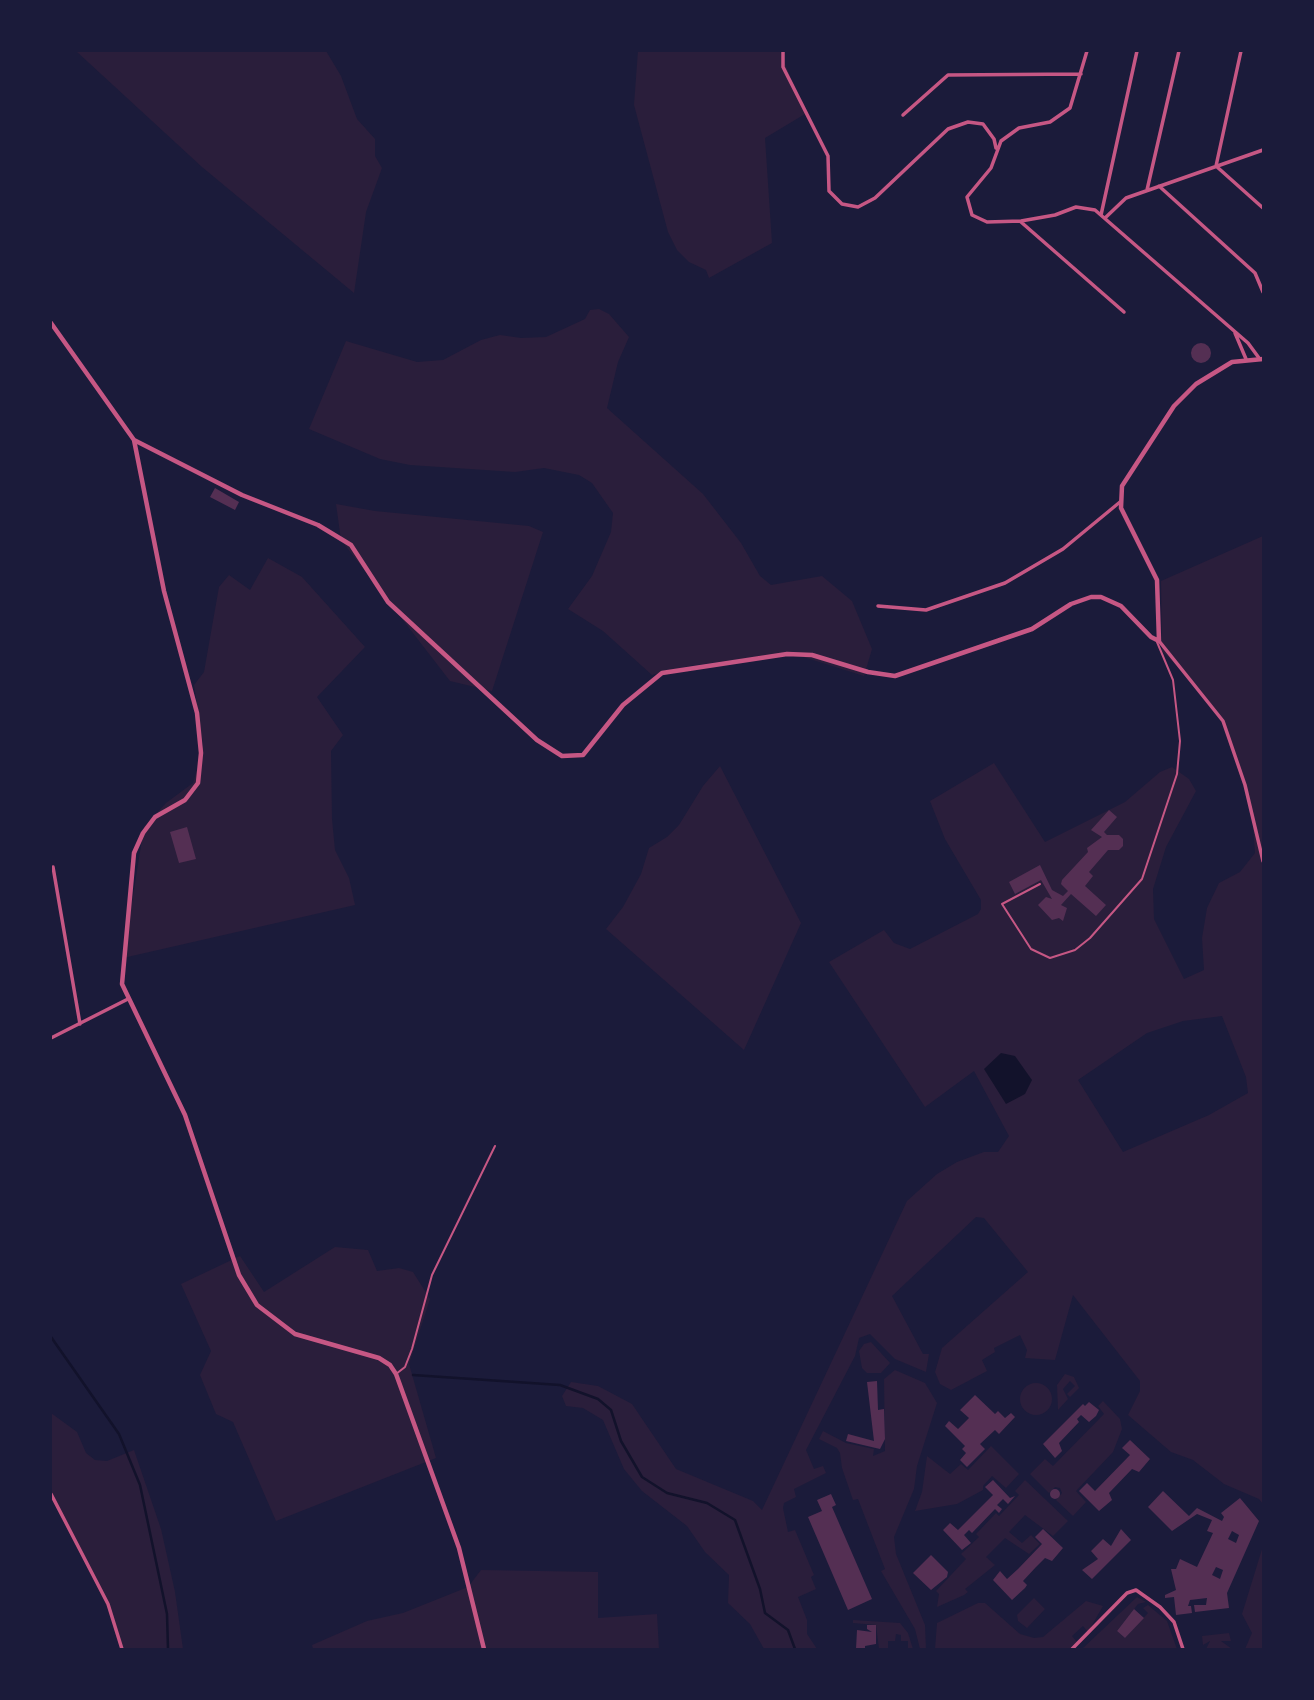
<!DOCTYPE html>
<html>
<head>
<meta charset="utf-8">
<style>
	body { margin:0 }
	#map { position:relative; width:1314px; height:1700px; overflow:hidden; background:#1b1b3a; font-family:Mulish,sans-serif }
	canvas { display:block }
	.frame { position:absolute; inset:0; border:52px solid #1b1b3a; pointer-events:none }
</style>
</head>
<body>
<div id="map">
<canvas width="1314" height="1700"></canvas>
<div class="frame"></div>
</div>
<script>
const c = document.querySelector('canvas').getContext('2d');
c.lineJoin = 'round';
function paint(path, color) { c.fillStyle = color; c.fill(path, 'evenodd'); }
const toPath = rows => new Path2D(rows.map(r => 'M' + r).join(''));
function stroke(path, color, width, dash) { c.strokeStyle = color; c.lineWidth = width; c.lineCap = dash ? 'butt' : 'round'; c.setLineDash(dash || []); c.stroke(path); }
paint(toPath([
	[76,51,326,51,341,76,357,119,375,139,375,156,382,168,366,212,354,293,202,167],
	[638,51,780,51,805,114,765,138,772,243,709,278,706,270,689,262,677,250,668,232,634,105],
	[599,309,609,314,629,337,618,362,607,408,703,494,741,543,760,576,771,585,822,576,852,601,872,649,864,676,797,655,778,654,689,666,652,675,603,631,568,609,592,576,611,532,613,513,592,483,579,475,544,468,515,472,410,465,380,459,309,429,346,341,417,362,443,360,481,340,500,335,521,338,546,337,585,319,590,310],
	[336,504,375,511,529,526,543,532,492,691,450,681,341,540],
	[1263,536,1263,1504,1259,1499,1224,1484,1193,1460,1171,1452,1128,1415,1140,1391,1140,1381,1073,1295,1055,1360,1025,1358,1027,1350,1020,1335,994,1348,995,1352,982,1360,987,1371,951,1390,940,1384,935,1372,942,1348,1028,1272,984,1218,976,1217,892,1296,923,1354,929,1354,926,1372,895,1359,870,1334,859,1338,855,1356,806,1450,814,1469,823,1466,826,1473,794,1489,796,1497,784,1503,783,1508,788,1532,795,1530,814,1575,811,1577,816,1589,798,1597,807,1620,807,1634,817,1649,764,1649,750,1624,728,1603,729,1575,705,1552,687,1526,642,1491,624,1469,603,1420,583,1408,566,1406,562,1396,571,1382,598,1386,632,1404,676,1469,753,1501,762,1510,907,1201,937,1174,957,1162,984,1152,998,1152,1009,1136,974,1071,925,1107,829,962,884,930,894,943,910,949,978,914,981,909,981,900,945,839,930,801,994,763,1045,842,1125,802,1160,772,1172,767,1189,779,1196,791,1166,847,1153,889,1154,919,1184,979,1204,970,1202,938,1207,908,1219,883,1240,872,1255,853,1252,813,1223,721,1200,689,1162,651,1161,581],
	[1222,1016,1246,1077,1248,1093,1209,1115,1123,1152,1078,1080,1147,1033,1183,1021],
	[268,558,302,577,365,647,317,697,343,735,331,751,332,819,335,850,349,878,355,905,123,958,144,827,166,803,193,783,198,767,203,745,194,685,204,672,219,587,229,575,250,590],
	[720,766,801,923,744,1050,606,929,623,907,641,874,649,848,667,837,679,825,703,786],
	[335,1247,368,1250,377,1271,399,1268,413,1272,430,1299,409,1364,436,1458,276,1521,233,1422,216,1414,200,1375,211,1351,181,1284,240,1256,264,1292],
	[871,1342,890,1363,881,1373,867,1373,862,1368,859,1351,864,1344],
	[895,1370,925,1383,937,1403,917,1466,914,1489,894,1537,896,1554,925,1625,926,1649,920,1649,915,1629,881,1571,885,1569,858,1499,853,1500,842,1468,840,1453,837,1448,819,1439,823,1431,846,1443,874,1449,873,1456,885,1451,884,1379],
	[1065,1374,1074,1377,1079,1388,1070,1397,1067,1394,1075,1386,1070,1381,1063,1389,1068,1399,1058,1410,1057,1385],
	'1020 1399a16 16 0 1 1 32 0a16 16 0 1 1-32 0Z',
	[1103,1401,1120,1419,1122,1429,1113,1452,1076,1491,1086,1502,1073,1516,1056,1500,1062,1493,1060,1488,1055,1487,1049,1493,1030,1474,1045,1459,1053,1466,1104,1414,1098,1406],
	[51,1413,77,1432,86,1453,95,1460,107,1461,134,1450,161,1529,175,1592,183,1649,120,1649,108,1609,51,1495],
	[991,1446,1019,1474,1006,1488,992,1476,983,1486,983,1490,957,1504,915,1511,922,1492,927,1456,950,1474,961,1464,968,1470],
	[1025,1480,1068,1521,1053,1536,1025,1515,1009,1532,1022,1543,1031,1535,1040,1544,1029,1554,1005,1538,986,1557,995,1565,965,1589,968,1592,964,1595,937,1607,939,1594,936,1591,966,1559,961,1554,979,1537,976,1534,996,1513,999,1516,1019,1495,1015,1491],
	[1263,1546,1263,1649,1245,1649,1252,1633,1242,1614],
	[481,1570,598,1572,598,1618,657,1614,659,1649,313,1649,312,1645,367,1621,403,1613,468,1587],
	[1137,1597,1146,1602,1138,1604,1117,1631,1125,1638,1148,1613,1143,1608,1148,1605,1167,1621,1177,1649,1082,1649],
	[1034,1598,1045,1609,1027,1628,1018,1621,1017,1615],
	[1086,1601,1103,1606,1088,1632,1083,1626,1072,1636,1077,1642,1069,1649,935,1649,937,1623,978,1603,985,1603,1020,1634,1034,1638,1043,1637],
	[853,1620,900,1623,908,1633,913,1649,908,1649,908,1641,901,1641,901,1635,896,1634,895,1641,888,1641,888,1649,879,1649,876,1625,853,1623],
	[1229,1633,1231,1641,1221,1641,1232,1649,1206,1649,1210,1641,1203,1645,1202,1636]
]), '#2a1e3b');
paint(toPath([
	[1001,1053,1015,1056,1032,1080,1025,1094,1006,1104,984,1069]
]), '#12122b');
stroke(toPath([
	[51,1337,119,1434,140,1485,167,1614,168,1649],
	[413,1375,560,1385,598,1399,611,1410,621,1441,642,1477,667,1493,707,1503,735,1520,760,1589,765,1613,788,1630,795,1649]
]), '#12122b', 2.5);
paint(toPath([
	'1191 353a10 10 0 1 1 20 0a10 10 0 1 1-20 0Z',
	[215,488,239,502,235,510,210,497],
	[1109,810,1117,817,1104,832,1107,835,1119,835,1123,839,1123,846,1119,850,1108,850,1089,872,1093,876,1085,886,1106,905,1096,916,1071,894,1061,905,1067,908,1063,921,1059,918,1052,920,1038,905,1046,897,1052,899,1041,880,1015,894,1009,882,1040,865,1052,890,1063,896,1068,891,1061,884,1062,880,1088,852,1087,848,1102,837,1091,830],
	[187,827,196,859,179,863,170,832],
	[877,1381,878,1410,884,1409,885,1439,880,1449,846,1441,848,1434,874,1441,867,1382],
	[975,1395,995,1414,998,1411,1005,1418,1011,1413,1015,1417,999,1434,995,1430,980,1444,985,1449,967,1467,960,1460,966,1453,962,1449,965,1446,945,1426,949,1421,958,1429,969,1418,960,1410],
	[1089,1402,1099,1410,1096,1416,1089,1422,1081,1415,1077,1419,1079,1422,1059,1443,1062,1451,1055,1458,1043,1444,1083,1404,1085,1406],
	[1130,1440,1150,1459,1139,1472,1132,1469,1109,1493,1112,1500,1099,1511,1079,1491,1087,1483,1095,1491,1130,1455,1122,1448],
	[993,1480,1010,1498,1015,1496,1008,1504,1003,1499,997,1505,1002,1509,999,1513,995,1509,972,1533,969,1530,964,1535,971,1543,962,1550,943,1530,950,1523,958,1530,993,1495,985,1487],
	'1050 1494a5 5 0 1 1 10 0a5 5 0 1 1-10 0Z',
	[1163,1491,1189,1516,1197,1508,1222,1521,1224,1517,1221,1513,1240,1498,1259,1521,1227,1593,1229,1608,1195,1612,1194,1605,1206,1605,1207,1598,1190,1600,1188,1606,1191,1606,1192,1613,1176,1615,1174,1597,1165,1598,1165,1595,1176,1590,1171,1569,1176,1569,1180,1559,1197,1567,1213,1533,1207,1531,1212,1520,1197,1514,1172,1531,1148,1507],
	[1232,1531,1239,1535,1236,1543,1228,1539],
	[1216,1567,1223,1570,1220,1579,1212,1575],
	[831,1494,836,1505,832,1507,872,1599,848,1610,808,1517,822,1511,817,1500],
	[1043,1529,1063,1548,1052,1561,1045,1558,1036,1567,1023,1581,1027,1585,1025,1588,1012,1600,993,1580,1000,1571,1007,1579,1018,1569,1042,1544,1035,1537],
	[1121,1529,1131,1540,1092,1579,1082,1570,1098,1559,1091,1551,1103,1539,1111,1546],
	[931,1555,948,1572,947,1577,931,1590,913,1573],
	[1134,1609,1144,1618,1125,1638,1117,1631],
	[867,1625,876,1625,876,1644,865,1646,865,1649,856,1649,857,1630,872,1632,867,1629]
]), '#542f53');
stroke(toPath([
	[1040,884,1002,904,1031,949,1050,958,1075,950,1090,938,1142,879,1177,774,1180,741,1173,680,1157,642],
	[396,1374,405,1367,412,1349,432,1275,495,1146]
]), '#c65784', 2);
stroke(toPath([
	[783,51,783,67,828,156,829,191,842,204,858,207,875,198,948,129,968,122,983,124,994,139,996,148],
	[1087,51,1070,108,1050,122,1019,128,1001,141,991,168,967,197,972,215,987,222,1021,221,1055,215,1076,207,1095,210,1248,343,1259,358],
	[1241,51,1216,166,1263,208],
	[903,115,948,75,1081,74],
	[1159,186,1255,273,1263,292],
	[1147,190,1179,51],
	[1101,215,1137,51],
	[1105,218,1126,198,1263,150],
	[1021,222,1124,312],
	[1235,333,1246,359],
	[878,606,926,610,1005,583,1063,549,1120,502],
	[1159,641,1223,721,1245,785,1263,861],
	[53,867,80,1024],
	[51,1038,128,999],
	[51,1494,108,1604,122,1649],
	[1072,1649,1127,1593,1136,1590,1160,1607,1174,1622,1183,1649]
]), '#c65784', 3.5);
stroke(toPath([
	[51,323,134,440,164,591,197,713,201,753,198,783,185,800,155,817,143,833,134,853,122,984,185,1115,239,1275,257,1305,295,1334,379,1358,390,1365,396,1374,459,1548,484,1649],
	[134,440,242,495,318,525,351,545,388,602,537,740,562,756,583,755,623,705,662,673,787,654,812,655,868,672,895,676,1032,629,1071,604,1091,597,1101,597,1121,606,1151,637,1159,641,1157,580,1121,508,1122,486,1174,406,1196,384,1232,362,1263,359]
]), '#c65784', 4.5);
</script>
</body>
</html>
